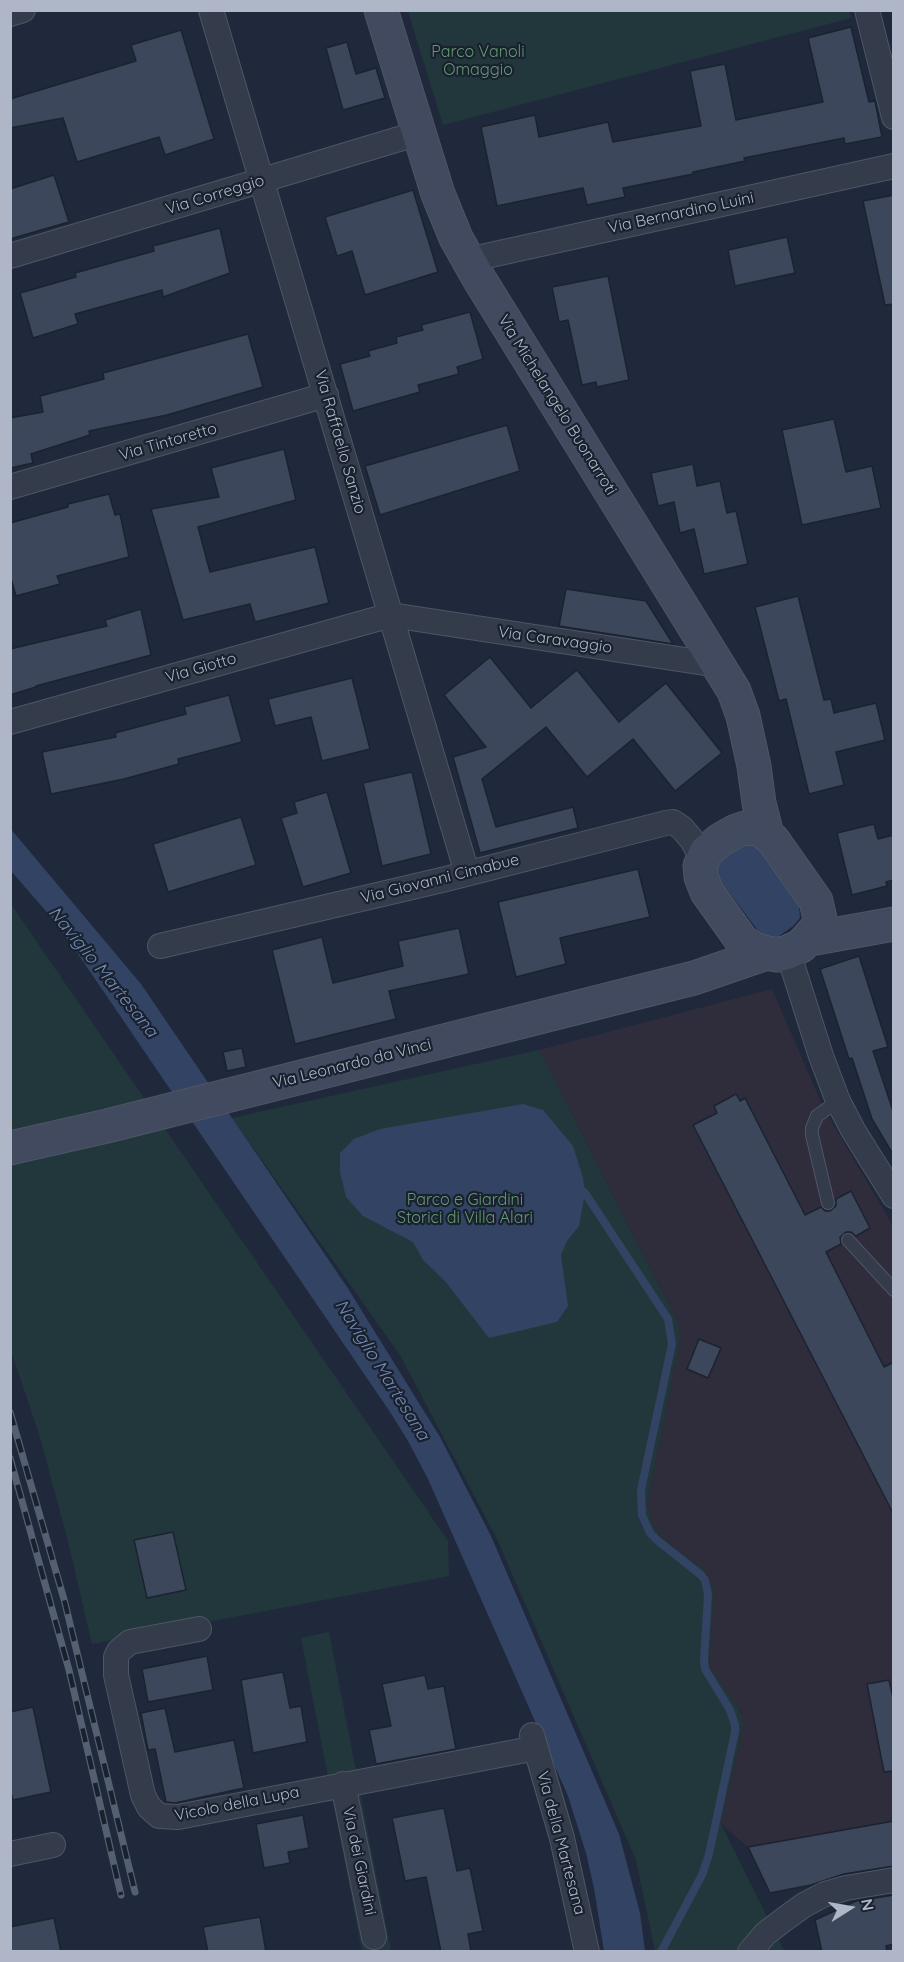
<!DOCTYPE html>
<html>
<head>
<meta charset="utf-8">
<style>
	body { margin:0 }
	#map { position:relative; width:904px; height:1962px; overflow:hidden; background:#20293b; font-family:Quicksand,sans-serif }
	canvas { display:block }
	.frame { position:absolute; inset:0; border:12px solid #aeb6c7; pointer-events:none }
	.north { position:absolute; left:820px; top:1878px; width:60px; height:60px; -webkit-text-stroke:4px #19212f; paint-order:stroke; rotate:79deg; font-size:16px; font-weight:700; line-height:24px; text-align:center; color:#aeb6c7 }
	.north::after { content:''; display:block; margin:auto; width:21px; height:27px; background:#aeb6c7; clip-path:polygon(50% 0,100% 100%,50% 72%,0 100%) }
</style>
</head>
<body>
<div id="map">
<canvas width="904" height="1962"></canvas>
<div class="frame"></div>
<div class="north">N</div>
</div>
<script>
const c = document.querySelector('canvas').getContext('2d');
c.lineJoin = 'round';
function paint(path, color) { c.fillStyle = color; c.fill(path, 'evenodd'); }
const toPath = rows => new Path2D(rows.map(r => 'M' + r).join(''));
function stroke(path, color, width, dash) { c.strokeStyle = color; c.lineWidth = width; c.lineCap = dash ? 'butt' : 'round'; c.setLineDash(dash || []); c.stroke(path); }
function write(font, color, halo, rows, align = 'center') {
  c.font = font + ' Quicksand,sans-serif'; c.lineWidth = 4.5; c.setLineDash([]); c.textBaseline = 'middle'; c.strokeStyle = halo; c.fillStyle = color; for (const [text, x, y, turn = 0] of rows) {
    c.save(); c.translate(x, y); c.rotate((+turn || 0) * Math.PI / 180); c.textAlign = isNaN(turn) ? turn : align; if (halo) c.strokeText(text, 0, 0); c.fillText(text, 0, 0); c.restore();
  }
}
paint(toPath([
	[772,989,824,1109,893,1226,893,1823,893,1821,748,1847,721,1824,743,1726,741,1712,711,1669,709,1661,714,1597,703,1569,660,1536,652,1524,647,1504,681,1335,678,1323,539,1050]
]), '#2f2c3c');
paint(toPath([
	[849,10,851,18,443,125,408,11],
	[10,903,448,1541,449,1576,92,1644,68,1541,40,1437,11,1351],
	[539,1050,678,1323,681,1335,647,1504,652,1524,660,1536,703,1569,712,1586,714,1597,709,1661,711,1669,738,1707,743,1719,743,1726,721,1824,784,1951,655,1951,636,1860,497,1539,400,1355,232,1118],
	[329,1632,391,1951,362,1951,301,1638]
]), '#22373c');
paint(toPath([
	[10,828,141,984,347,1287,440,1437,491,1536,619,1834,640,1913,645,1951,604,1951,594,1888,586,1853,568,1796,428,1479,408,1441,390,1412,78,954,52,918,11,871],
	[750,842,759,849,799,906,800,918,793,926,775,939,762,936,719,879,716,871,719,858],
	[523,1104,543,1110,573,1146,583,1178,585,1193,579,1226,567,1241,561,1255,568,1306,557,1322,489,1338,445,1281,423,1260,413,1242,363,1216,346,1197,340,1172,340,1153,354,1139,380,1129]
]), '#324363');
stroke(toPath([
	[577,1187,585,1193,668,1319,672,1344,641,1490,642,1515,650,1533,657,1540,701,1575,705,1580,708,1594,704,1660,705,1669,730,1710,735,1725,735,1732,709,1854,702,1875,661,1952]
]), '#324363', 8);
const building = toPath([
	[851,27,869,102,875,101,882,137,845,144,844,138,744,158,745,161,693,172,693,174,623,188,625,197,587,205,583,188,497,206,481,127,535,115,539,137,608,122,613,142,701,126,690,71,725,64,736,120,823,102,808,38,851,27],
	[181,30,214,139,165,155,159,137,77,162,63,118,10,128,10,99,136,61,131,45,181,30],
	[347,42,356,74,376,68,385,98,343,110,326,48,347,42],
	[54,175,69,222,10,239,10,189,54,175],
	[413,190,438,272,365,295,352,251,337,256,325,217,413,190],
	[894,195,894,304,885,305,863,201,894,195],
	[220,228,230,273,163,297,162,290,75,314,78,324,33,338,20,293,76,277,75,273,154,251,153,246,220,228],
	[787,237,795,273,735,286,728,250,787,237],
	[608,276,629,380,597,387,596,382,582,385,568,320,559,322,552,287,608,276],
	[470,312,483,359,457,367,459,374,418,385,420,392,353,411,340,364,370,356,368,351,397,343,396,337,423,330,421,325,470,312],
	[248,334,263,387,167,415,89,431,90,435,31,454,33,463,10,468,10,418,43,412,40,396,104,379,103,373,248,334],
	[834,419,846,472,872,466,881,508,802,525,782,430,834,419],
	[507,425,520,471,380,515,365,466,507,425],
	[284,449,296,500,198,527,210,572,315,547,329,603,255,622,250,604,183,620,151,509,219,497,211,468,284,449],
	[693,464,697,486,720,481,727,513,736,511,748,564,704,574,694,529,680,533,674,502,658,506,651,473,693,464],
	[109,494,115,515,120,514,129,557,57,576,60,584,16,596,10,575,10,523,68,507,68,504,109,494],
	[566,589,646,601,673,644,559,626,566,589],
	[798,596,824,700,831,699,834,713,876,703,885,740,836,752,844,785,809,794,786,699,779,701,755,607,798,596],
	[141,609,151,655,36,686,36,687,10,695,10,649,107,626,105,620,141,609],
	[490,657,531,708,577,670,619,722,666,683,722,753,675,791,633,739,587,777,546,727,482,779,496,827,573,807,578,828,480,853,453,757,486,747,444,695,490,657],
	[352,678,370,749,322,761,311,717,275,726,268,699,352,678],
	[229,695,242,742,178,759,179,764,124,779,51,794,42,752,116,737,115,733,186,714,184,707,229,695],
	[412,772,431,854,382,866,363,783,412,772],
	[327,792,351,873,303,887,281,818,297,813,294,802,327,792],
	[241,817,256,865,168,892,153,844,241,817],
	[874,824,878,839,894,835,894,880,886,882,887,886,852,895,837,833,874,824],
	[638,869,650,917,560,938,566,964,516,977,498,902,638,869],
	[459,928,469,974,389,991,396,1019,295,1044,272,950,322,937,333,983,403,966,398,941,459,928],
	[859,956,888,1047,873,1051,894,1114,894,1156,872,1119,852,1058,849,1059,820,969,859,956],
	[242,1048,246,1067,227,1071,223,1052,242,1048],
	[736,1094,740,1101,745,1098,805,1215,821,1207,825,1211,830,1211,836,1206,836,1199,851,1191,870,1228,856,1236,851,1232,846,1232,840,1237,841,1244,826,1252,884,1367,894,1362,894,1515,693,1125,717,1113,714,1106,736,1094],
	[699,1339,721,1348,708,1378,687,1369,699,1339],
	[173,1532,186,1590,147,1598,134,1540,173,1532],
	[207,1656,213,1690,148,1702,142,1669,207,1656],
	[283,1672,290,1708,301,1706,307,1742,253,1753,241,1680,283,1672],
	[425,1675,428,1689,444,1686,456,1749,376,1764,369,1730,391,1726,382,1684,425,1675],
	[889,1680,894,1702,894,1771,884,1772,867,1684,889,1680],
	[33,1707,51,1792,13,1800,10,1789,10,1712,33,1707],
	[165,1708,175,1752,234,1740,244,1788,175,1803,166,1802,155,1749,148,1750,141,1713,165,1708],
	[444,1808,457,1871,470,1868,483,1931,468,1934,471,1952,441,1952,426,1877,405,1881,392,1818,444,1808],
	[303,1815,309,1848,288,1852,290,1863,264,1868,256,1824,303,1815],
	[894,1821,894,1866,844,1874,811,1885,770,1893,748,1847,894,1821],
	[894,1895,894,1944,886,1946,887,1952,822,1952,815,1920,856,1901,894,1895],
	[260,1917,266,1952,208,1952,203,1927,260,1917],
	[54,1918,61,1952,10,1952,10,1927,54,1918]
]);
paint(building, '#3c475b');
stroke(building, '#1b2331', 1.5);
const lane = toPath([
	[828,1203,812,1135,812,1128,817,1116,838,1101],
	[848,1240,894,1290]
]);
const street = toPath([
	[211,10,467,873],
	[867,10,894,117],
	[10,14,23,10],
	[10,256,419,133],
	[468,260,894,166],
	[10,487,326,395],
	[10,722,391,615,718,665],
	[160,946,446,879,666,823,673,822,682,828,692,840,702,858],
	[788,952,821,1056,838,1101,853,1130,894,1196],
	[199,1629,130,1642,119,1651,116,1657,116,1675,143,1795,149,1807,159,1816,178,1817,536,1748],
	[532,1735,562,1838,587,1952],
	[343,1784,374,1937],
	[10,1854,53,1845],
	[750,1952,765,1934,786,1918,804,1905,825,1894,846,1888,894,1880]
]);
const secondary = toPath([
	[381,10,438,194,456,238,478,277,734,691,743,716,754,766,759,803,767,835],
	[745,828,760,829,773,840,816,901,820,919,817,928,801,946,788,952,777,955,767,953,754,949,742,941,707,892,701,877,700,866,706,852,720,840,736,831,745,828],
	[810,939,894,924],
	[10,1148,107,1126,694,978,767,953]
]);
stroke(lane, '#4e5665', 14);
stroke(street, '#4e5665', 26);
stroke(secondary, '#4e5665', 35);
stroke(lane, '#343c4b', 12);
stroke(street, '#343c4b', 24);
stroke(secondary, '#414a5e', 33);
const rail = toPath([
	[10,1412,65,1603,135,1892],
	[10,1458,69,1670,121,1895]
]);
stroke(rail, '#555f72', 7);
stroke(rail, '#19212f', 4.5, [14]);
write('16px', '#649974', '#19212f', [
	["Parco Vanoli",478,52],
	["Omaggio",478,70],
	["Parco e Giardini",465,1200],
	["Storici di Villa Alari",465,1218]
]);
write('16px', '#aeb6c7', '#19212f', [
	["Via Correggio",215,195,-17],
	["Via Bernardino Luini",681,213,-12],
	["Via Michelangelo Buonarroti",557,405,58],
	["Via Tintoretto",168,442,-16],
	["Via Raffaello Sanzio",340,442,74],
	["Via Caravaggio",555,640,8],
	["Via Giotto",201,668,-16],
	["Via Giovanni Cimabue",440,879,-14],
	["Via Leonardo da Vinci",352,1064,-14],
	["Vicolo della Lupa",237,1804,-11],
	["Via della Martesana",561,1843,75],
	["Via dei Giardini",359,1861,78]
]);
write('italic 18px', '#748ab2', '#19212f', [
	["Naviglio Martesana",103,972,51],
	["Naviglio Martesana",382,1370,58]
]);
</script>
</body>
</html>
